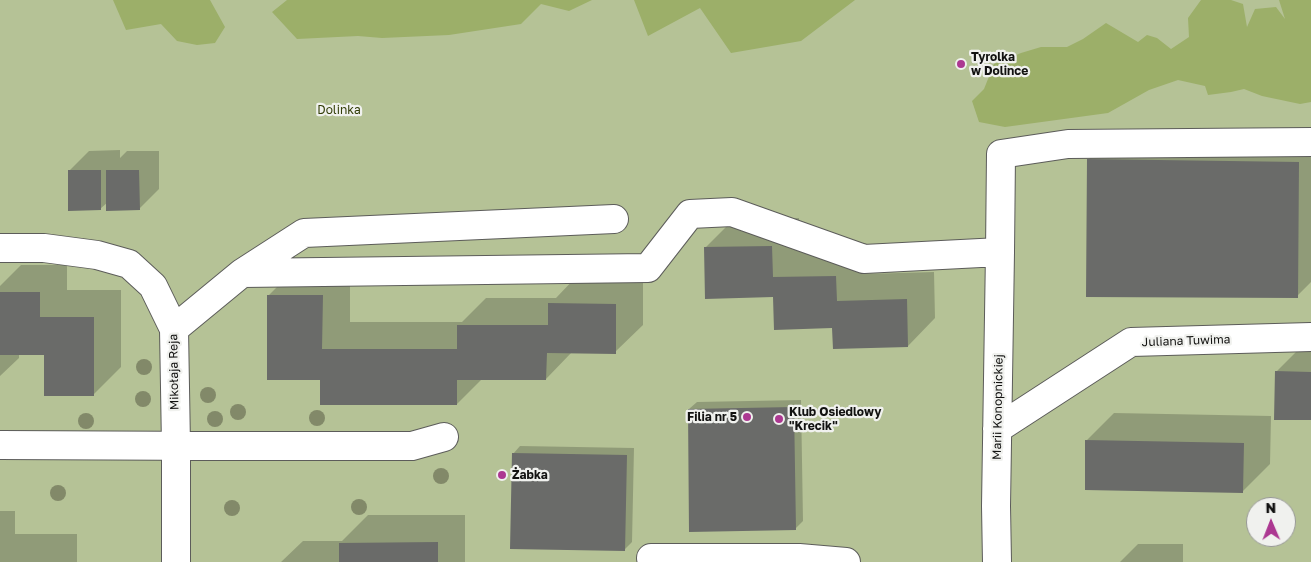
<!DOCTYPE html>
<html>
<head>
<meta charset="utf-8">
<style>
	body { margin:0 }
	#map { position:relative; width:1311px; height:562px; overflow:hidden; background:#e3e4e0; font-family:"Golos Text",sans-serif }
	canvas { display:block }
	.north { position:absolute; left:1246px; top:497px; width:50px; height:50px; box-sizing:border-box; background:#f0f1ee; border:1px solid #979896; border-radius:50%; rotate:359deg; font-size:14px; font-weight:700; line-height:20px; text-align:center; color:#121211 }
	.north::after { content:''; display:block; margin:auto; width:18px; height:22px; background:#ac3891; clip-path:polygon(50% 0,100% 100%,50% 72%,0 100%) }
</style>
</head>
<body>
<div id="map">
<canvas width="1311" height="562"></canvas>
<div class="north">N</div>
</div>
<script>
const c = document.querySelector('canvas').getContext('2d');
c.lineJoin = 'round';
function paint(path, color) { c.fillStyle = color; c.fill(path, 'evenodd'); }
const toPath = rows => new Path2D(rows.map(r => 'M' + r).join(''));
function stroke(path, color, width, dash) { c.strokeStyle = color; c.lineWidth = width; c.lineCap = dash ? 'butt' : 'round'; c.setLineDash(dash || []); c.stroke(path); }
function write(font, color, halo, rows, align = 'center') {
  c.font = font + ' "Golos Text",sans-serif'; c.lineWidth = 4.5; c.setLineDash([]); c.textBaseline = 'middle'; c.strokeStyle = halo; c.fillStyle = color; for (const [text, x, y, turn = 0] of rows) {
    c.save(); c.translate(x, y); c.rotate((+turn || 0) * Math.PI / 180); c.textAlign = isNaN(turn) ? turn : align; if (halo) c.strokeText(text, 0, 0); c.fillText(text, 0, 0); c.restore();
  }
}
paint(toPath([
	[0,0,1311,0,1311,562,0,562],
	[1256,507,1286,507,1286,537,1256,537]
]), '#b5c296');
paint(toPath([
	[113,0,210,0,225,27,215,43,197,45,177,41,161,24,126,30],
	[287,0,592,0,569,11,541,4,521,24,449,35,382,38,358,36,297,39,272,12],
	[634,0,855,0,801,41,731,53,700,8,648,36],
	[1201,0,1231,0,1243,4,1247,27,1255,9,1276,7,1285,19,1279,0,1311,0,1311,102,1300,104,1262,96,1244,89,1231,92,1208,95,1205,86,1178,80,1149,90,1108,113,1005,127,979,122,972,101,984,89,994,64,1021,53,1041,47,1067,47,1083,39,1106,23,1138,42,1147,35,1157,38,1171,49,1189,37,1188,18]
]), '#9caf69');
paint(toPath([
	[1112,136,1311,138,1311,282,1297,296,1088,160],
	[120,150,120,158,127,151,159,151,159,189,139,209,108,202,100,209,69,171,89,151],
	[799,218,800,250,863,248,864,274,934,272,935,318,908,346,833,327,774,296,705,248,733,220],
	[21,265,67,265,67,290,121,290,121,367,93,395,45,354,19,354,19,358,0,376,0,286],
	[296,268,350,268,350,322,462,322,486,298,556,298,577,276,643,277,643,325,615,352,572,352,546,379,482,379,457,404,321,379,268,296],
	[1304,344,1311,344,1311,419,1276,372],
	[801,400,803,521,795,529,689,409,697,402],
	[1114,413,1271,416,1270,464,1242,492,1087,440],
	[520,446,634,448,632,542,625,549,513,454],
	[0,511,15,511,15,534,77,534,77,562,0,562],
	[368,515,465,515,465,562,281,562,303,541,342,541],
	[1138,544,1183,544,1183,562,1120,562]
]), '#0003');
paint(toPath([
	[1087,159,1299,162,1298,298,1086,297],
	[68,170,101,170,101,210,68,211],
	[106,170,139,170,140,210,106,211],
	[772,246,773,277,836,276,837,301,907,299,908,347,833,349,832,328,774,330,773,297,705,299,704,247],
	[0,292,40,292,40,317,94,317,94,396,44,396,44,355,0,355],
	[267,295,323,295,322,349,457,349,457,325,548,325,548,303,616,304,616,354,547,353,546,380,457,380,457,405,320,405,320,380,267,380],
	[1275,371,1311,372,1311,420,1274,420],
	[794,407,796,530,689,532,688,409],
	[1085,440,1244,443,1243,493,1085,490],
	[512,453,627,455,625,551,510,549],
	[438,542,438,562,339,562,339,543]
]), '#6a6b69');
const minor = toPath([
	[0,248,44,248,97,255,129,264,153,286,174,329,176,446,176,562],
	[242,273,304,233,614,219],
	[174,329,242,273,648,268,690,214,732,212,864,259,1000,252],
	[997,429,1131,342,1311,337],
	[0,445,218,446,412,446,444,437],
	[651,558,799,558,846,562],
	[997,562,996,506,1000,252,1001,154,1068,144,1311,142]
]);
stroke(minor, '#5c5c5a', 30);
stroke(minor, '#fff', 28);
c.fillStyle = '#828969';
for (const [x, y] of [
	[144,367],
	[208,395],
	[143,399],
	[238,412],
	[317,418],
	[215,419],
	[86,421],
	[441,476],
	[58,493],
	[359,507],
	[232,508]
]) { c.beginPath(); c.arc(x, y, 8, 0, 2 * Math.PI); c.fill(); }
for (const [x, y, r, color] of [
	[961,64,5,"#ac3891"],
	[747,417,5,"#ac3891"],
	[779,419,5,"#ac3891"],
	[502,475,5,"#ac3891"]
]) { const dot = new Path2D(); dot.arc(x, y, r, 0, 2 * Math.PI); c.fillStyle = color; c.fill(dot); stroke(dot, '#f0f1ee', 2); }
write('bold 12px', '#121211', '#f0f1ee', [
	["Tyrolka",971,57],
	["w Dolince",971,71],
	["Klub Osiedlowy",789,412],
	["\"Krecik\"",789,426],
	["Filia nr 5",737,417,"right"],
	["Żabka",512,475]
], 'left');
write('12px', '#333e08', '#f0f1ee', [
	["Dolinka",339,110]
]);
write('12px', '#121211', '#f0f1ee', [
	["Juliana Tuwima",1186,341,-2],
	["Mikołaja Reja",174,372,-91],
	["Marii Konopnickiej",998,407,-89]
]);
</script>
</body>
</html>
